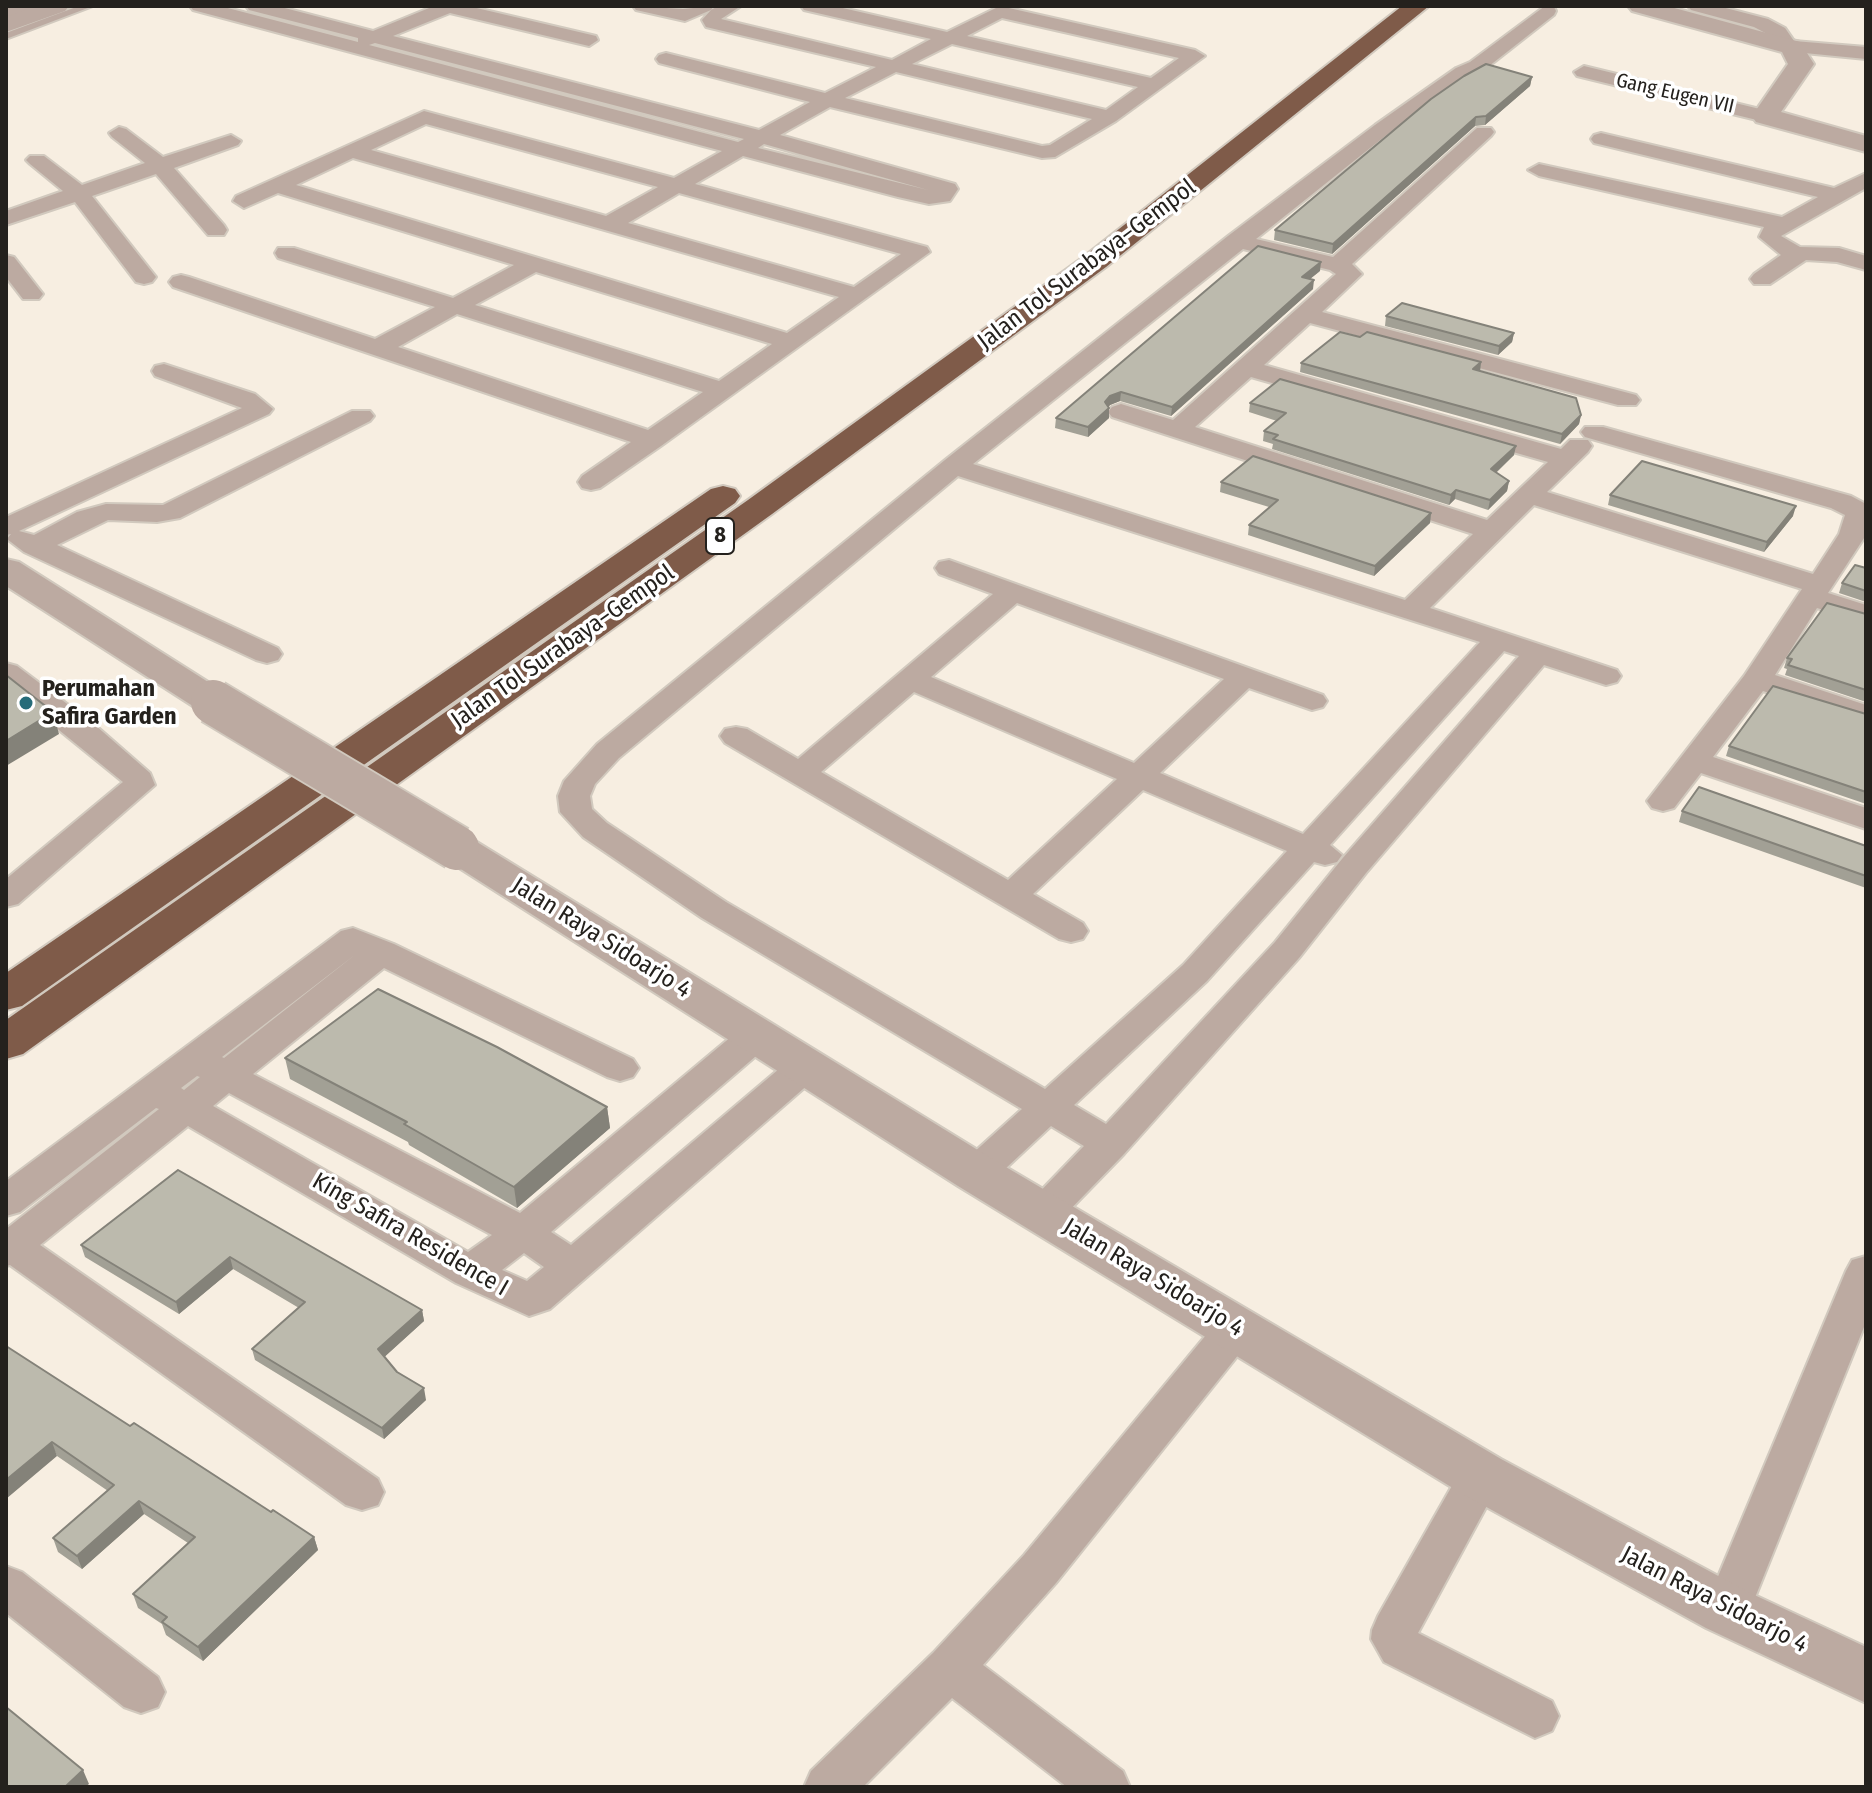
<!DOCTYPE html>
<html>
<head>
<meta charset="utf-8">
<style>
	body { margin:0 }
	#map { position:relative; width:1872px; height:1793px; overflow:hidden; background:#f7eee1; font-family:"Fira Sans Condensed",sans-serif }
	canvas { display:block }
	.frame { position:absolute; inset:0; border:8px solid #24211d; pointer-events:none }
</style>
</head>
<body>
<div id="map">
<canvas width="1872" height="1793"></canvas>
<div class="frame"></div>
</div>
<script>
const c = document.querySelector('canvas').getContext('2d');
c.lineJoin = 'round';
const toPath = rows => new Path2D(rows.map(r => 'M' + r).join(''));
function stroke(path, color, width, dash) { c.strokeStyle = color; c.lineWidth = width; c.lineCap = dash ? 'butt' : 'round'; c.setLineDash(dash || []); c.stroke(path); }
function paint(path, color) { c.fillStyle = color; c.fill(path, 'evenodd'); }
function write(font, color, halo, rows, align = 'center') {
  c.font = font + ' "Fira Sans Condensed",sans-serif'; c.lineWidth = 7; c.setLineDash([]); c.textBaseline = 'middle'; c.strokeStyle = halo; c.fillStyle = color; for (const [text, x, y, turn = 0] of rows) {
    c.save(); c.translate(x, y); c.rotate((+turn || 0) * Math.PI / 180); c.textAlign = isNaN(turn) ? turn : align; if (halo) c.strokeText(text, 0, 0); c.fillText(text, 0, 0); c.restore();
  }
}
const service = toPath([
	[79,6,93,6,6,39,6,33,79,6]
]);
const minor = toPath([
	[13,6,39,6,36,10,6,21,6,9,13,6],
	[190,6,220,6,358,42,358,38,249,10,246,6,277,6,373,31,434,6,468,6,596,36,598,40,589,46,450,13,393,36,759,130,810,102,659,63,656,59,659,55,666,53,825,93,876,67,706,27,702,20,711,10,685,21,636,10,633,6,683,9,714,6,711,10,718,6,741,6,721,19,892,60,931,39,804,10,801,6,834,6,947,32,1000,6,1195,50,1205,56,1116,121,1055,157,1042,158,830,107,780,135,955,184,958,189,950,201,929,204,898,197,743,156,695,184,927,247,930,252,661,446,600,488,591,490,582,488,578,482,582,476,631,442,173,287,169,282,173,277,181,275,189,277,375,339,435,307,278,258,275,253,278,248,294,248,453,298,514,265,278,193,244,208,233,201,236,196,424,111,674,178,722,151,193,10,190,6],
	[1002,18,1179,58,1151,78,967,36,1002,18],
	[375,43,744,139,738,142,369,45,375,43],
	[952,44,1138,87,1106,110,912,64,952,44],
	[896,72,1092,119,1050,145,1042,146,845,98,896,72],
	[426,124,658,187,606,216,371,150,426,124],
	[764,144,928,190,758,148,764,144],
	[353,158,839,297,787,333,296,185,353,158],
	[679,193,901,254,854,287,628,223,679,193],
	[536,272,772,344,719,381,475,305,536,272],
	[457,314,703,392,648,430,398,347,457,314],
	[1545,6,1554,7,1556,11,1554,15,1484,70,1470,76,1389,133,1256,239,1333,257,1477,128,1491,128,1494,132,1491,136,1352,264,1362,274,1322,312,1636,395,1640,400,1636,405,1618,405,1310,323,1264,365,1561,449,1570,440,1588,440,1592,446,1588,452,1547,492,1813,574,1839,534,1845,515,1831,508,1585,437,1581,432,1585,427,1603,427,1851,496,1866,504,1866,535,1828,593,1866,605,1866,623,1817,608,1775,675,1866,705,1866,724,1763,691,1713,757,1866,808,1866,829,1701,773,1674,808,1663,811,1652,808,1647,801,1744,676,1802,589,1534,505,1430,608,1617,670,1621,676,1617,682,1606,685,1544,665,1366,873,1299,958,1124,1154,1058,1222,1044,1226,1030,1222,1024,1212,1030,1202,1084,1146,1051,1126,990,1183,976,1187,962,1183,957,1173,962,1163,1022,1109,702,918,583,837,560,812,558,796,564,781,597,744,945,460,1228,236,1375,125,1456,68,1470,62,1545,6],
	[1243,249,1330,270,1336,274,1173,420,1121,404,1112,407,1108,412,1112,417,1473,534,1405,600,973,464,1243,249],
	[1251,377,1548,462,1487,520,1195,427,1251,377],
	[958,476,1480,642,1303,834,1160,773,1249,688,1312,710,1323,707,1327,701,1323,695,949,560,939,562,935,568,939,574,993,594,798,759,747,729,736,727,725,729,720,736,725,743,1059,939,1071,942,1083,939,1088,931,1083,923,1033,894,1143,790,1287,851,1183,965,1045,1089,726,902,607,823,592,809,590,796,595,784,619,758,958,476],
	[1017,603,1224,679,1134,763,931,677,1017,603],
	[1504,651,1519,656,1342,859,1275,942,1106,1124,1074,1105,1207,981,1314,862,1325,865,1337,862,1342,855,1330,845,1504,651],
	[914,692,1117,779,1008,880,821,772,914,692],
	[1688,6,1718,6,1768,19,1785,28,1794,41,1866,47,1866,59,1784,51,1771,36,1754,27,1691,10,1688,6],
	[1584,66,1772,112,1775,116,1765,122,1577,76,1574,72,1584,66],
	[119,127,126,129,163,157,231,135,241,141,238,145,174,168,224,225,227,230,224,235,208,235,156,174,92,196,156,277,152,282,144,284,136,282,75,202,6,225,6,211,63,191,30,164,26,160,30,156,44,156,82,185,145,163,112,137,109,133,119,127],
	[1601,133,1834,188,1866,173,1866,188,1781,236,1800,247,1839,248,1866,256,1866,270,1837,262,1806,260,1770,284,1754,284,1750,279,1754,274,1781,255,1759,237,1764,227,1539,176,1528,170,1539,164,1782,217,1818,197,1594,143,1591,139,1594,135,1601,133],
	[6,255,14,257,39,289,43,294,39,299,23,299,6,277,6,255],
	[164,364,255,394,273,409,269,414,19,531,34,535,77,512,106,504,163,505,352,411,370,411,374,416,370,421,180,518,157,522,108,520,57,545,278,648,282,654,278,660,267,663,256,660,24,552,7,539,11,534,6,535,6,517,242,408,155,376,152,371,155,366,164,364],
	[6,663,17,666,95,725,150,773,155,785,18,904,6,907,6,879,123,782,6,687,6,663],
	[353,928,394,944,633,1059,639,1068,633,1077,620,1081,607,1077,384,968,253,1074,520,1213,744,1026,757,1023,770,1026,775,1035,770,1044,551,1232,571,1245,792,1058,805,1054,818,1058,824,1067,818,1076,550,1309,529,1316,456,1283,188,1126,40,1245,378,1479,384,1492,378,1505,362,1510,346,1505,10,1265,6,1266,6,1229,159,1109,156,1108,20,1212,6,1216,6,1181,341,931,353,928],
	[356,954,224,1058,222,1057,356,954],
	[197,1076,200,1077,184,1090,181,1088,197,1076],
	[229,1093,492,1235,468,1252,213,1106,229,1093],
	[524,1253,544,1267,527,1281,502,1270,524,1253],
	[1866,1256,1866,1322,1750,1610,1743,1624,1727,1630,1711,1624,1704,1610,1846,1271,1852,1260,1866,1256],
	[1236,1312,1251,1317,1257,1328,1251,1339,1056,1583,983,1665,1123,1771,1130,1787,1067,1787,952,1698,863,1787,804,1787,811,1771,933,1653,1024,1555,1221,1317,1236,1312],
	[1481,1458,1497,1463,1503,1476,1418,1633,1552,1701,1559,1716,1552,1731,1535,1738,1384,1662,1371,1639,1372,1630,1378,1616,1465,1463,1481,1458],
	[6,1566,22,1572,158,1677,165,1692,158,1707,141,1713,124,1707,6,1613,6,1566]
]);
const tertiary = toPath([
	[35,6,69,6,65,11,6,32,6,17,35,6],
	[1628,6,1667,6,1800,42,1814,64,1781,112,1866,136,1866,152,1756,122,1752,116,1788,64,1782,52,1632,11,1628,6],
	[6,559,19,562,227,694,233,702,227,710,213,714,199,710,6,586,6,559],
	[457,835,472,839,994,1160,1501,1459,1748,1592,1866,1647,1866,1703,1706,1628,1461,1493,958,1186,442,857,436,848,442,839,457,835]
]);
const motorway = toPath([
	[1402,6,1429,6,1106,267,772,514,23,1054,6,1059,6,1020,748,500,1086,255,1402,6],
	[723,486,735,489,740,496,735,503,22,1006,6,1010,6,973,711,489,723,486]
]);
stroke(service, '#d1c9be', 4);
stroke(minor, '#d1c9be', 4);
stroke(tertiary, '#d1c9be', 4);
stroke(motorway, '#d1c9be', 4);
paint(service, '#bcaaa1');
paint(minor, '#bcaaa1');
paint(tertiary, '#bcaaa1');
paint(motorway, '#7f5b49');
const tertiaryBridge = toPath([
	[213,702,457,848]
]);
stroke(tertiaryBridge, '#d1c9be', 48, []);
stroke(tertiaryBridge, '#bcaaa1', 44);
paint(toPath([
	[1532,77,1530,86,1485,125,1475,126,1332,254,1274,240,1275,230],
	[1320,271,1310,279,1313,289,1171,416,1120,401,1110,405,1108,407,1109,418,1088,437,1055,428,1056,418],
	[1386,316,1514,333,1512,342,1498,355,1385,326],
	[1481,362,1480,371,1581,415,1579,424,1560,444,1300,372,1301,363],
	[1250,403,1514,455,1496,473,1509,481,1507,491,1488,510,1455,499,1449,505,1272,449,1273,444,1263,441,1264,431,1277,421,1249,412],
	[1221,482,1431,513,1430,523,1374,576,1248,535,1249,525,1269,507,1220,492],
	[1610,495,1793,516,1764,552,1608,505],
	[1866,568,1866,602,1839,593,1842,583],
	[1866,614,1866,702,1785,675,1787,669,1784,668,1787,658],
	[1866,714,1866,804,1726,756,1729,746],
	[1682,811,1866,846,1866,888,1679,822],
	[285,1058,607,1107,610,1128,517,1208,409,1145,408,1142,290,1079],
	[178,1170,422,1310,424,1321,384,1357,397,1372,426,1400,384,1439,255,1360,252,1349,299,1308,233,1269,179,1314,85,1257,81,1245],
	[6,1346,130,1426,271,1512,314,1537,318,1550,203,1661,166,1635,162,1624,138,1608,133,1594,188,1543,144,1514,82,1569,58,1552,53,1538,108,1491,57,1456]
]), '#a2a095');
paint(toPath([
	[1532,77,1530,86,1485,125,1486,116],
	[1476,117,1475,126,1332,254,1333,244],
	[1321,262,1320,271,1301,286,1302,277],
	[1314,280,1313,289,1171,416,1172,407],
	[1514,333,1512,342,1498,355,1499,346],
	[1481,362,1480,371,1473,369],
	[1121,392,1120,401,1110,405,1105,412,1109,408,1109,418,1088,437,1088,427,1110,396],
	[1581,415,1579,424,1560,444,1562,434],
	[1516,446,1514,455,1489,479,1491,469],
	[1509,481,1507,491,1488,510,1490,500],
	[1456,490,1455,499,1449,505,1451,495],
	[1796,506,1793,516,1764,552,1767,542],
	[1431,513,1430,523,1374,576,1375,566],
	[53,712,59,734,6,766,6,741],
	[607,1107,610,1128,517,1208,514,1187],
	[230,1257,233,1269,179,1314,176,1302],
	[422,1310,424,1321,380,1361,378,1349],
	[424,1388,426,1400,384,1439,382,1428],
	[52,1442,57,1456,6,1499,6,1480],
	[139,1501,144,1514,82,1569,77,1556],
	[314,1537,318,1550,203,1661,198,1647],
	[83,1770,89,1784,85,1787,65,1787]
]), '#848279');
const building = toPath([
	[1486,64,1532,77,1486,116,1476,117,1333,244,1275,230,1431,99,1464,76,1486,64],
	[1258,246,1321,262,1302,277,1314,280,1172,407,1121,392,1110,396,1105,402,1109,408,1088,427,1056,418,1258,246],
	[1402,303,1514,333,1499,346,1386,316,1402,303],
	[1340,332,1360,337,1367,332,1481,362,1473,369,1576,398,1581,415,1562,434,1301,363,1340,332],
	[1280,379,1516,446,1491,469,1509,481,1490,500,1456,490,1451,495,1273,439,1278,435,1264,431,1286,413,1250,403,1280,379],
	[1253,456,1431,513,1375,566,1249,525,1278,500,1221,482,1253,456],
	[1642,461,1796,506,1767,542,1610,495,1642,461],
	[1855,565,1866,568,1866,591,1842,583,1855,565],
	[1827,603,1866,614,1866,690,1788,665,1792,659,1787,658,1827,603],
	[6,675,53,712,6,741,6,675],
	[1773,686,1866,714,1866,792,1729,746,1773,686],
	[1699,787,1866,846,1866,876,1682,811,1699,787],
	[378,989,497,1047,607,1107,514,1187,404,1124,407,1122,285,1058,378,989],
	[178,1170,422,1310,378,1349,397,1372,424,1388,382,1428,252,1349,305,1302,230,1257,176,1302,81,1245,178,1170],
	[6,1346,130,1426,134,1423,271,1512,273,1510,314,1537,198,1647,162,1622,167,1617,133,1594,195,1537,139,1501,77,1556,53,1538,114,1485,52,1442,6,1480,6,1346],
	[6,1707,83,1770,65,1787,6,1787,6,1707]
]);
paint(building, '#bcbaad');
stroke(building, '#848279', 2);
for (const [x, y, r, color] of [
	[26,703,8,"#256c79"]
]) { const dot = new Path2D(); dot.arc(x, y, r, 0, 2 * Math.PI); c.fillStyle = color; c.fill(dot); stroke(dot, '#fff', 3); }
write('20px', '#24211d', '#fff', [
	["Gang Eugen VII",1675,94,13]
]);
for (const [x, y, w] of [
	[720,536,28]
]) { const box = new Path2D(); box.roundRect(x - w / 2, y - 18, w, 36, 6); c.fillStyle = '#fff'; c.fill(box); stroke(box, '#24211d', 2); }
write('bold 22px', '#24211d', null, [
	["8",720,536]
]);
write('24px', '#24211d', '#fff', [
	["Jalan Tol Surabaya–Gempol",1087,265,-37],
	["Jalan Tol Surabaya–Gempol",563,647,-35],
	["Jalan Raya Sidoarjo 4",601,938,32],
	["King Safira Residence I",410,1235,30],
	["Jalan Raya Sidoarjo 4",1153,1278,31],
	["Jalan Raya Sidoarjo 4",1714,1600,27]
]);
write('bold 24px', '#24211d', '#fff', [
	["Perumahan",42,689],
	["Safira Garden",42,717]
], 'left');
</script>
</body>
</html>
